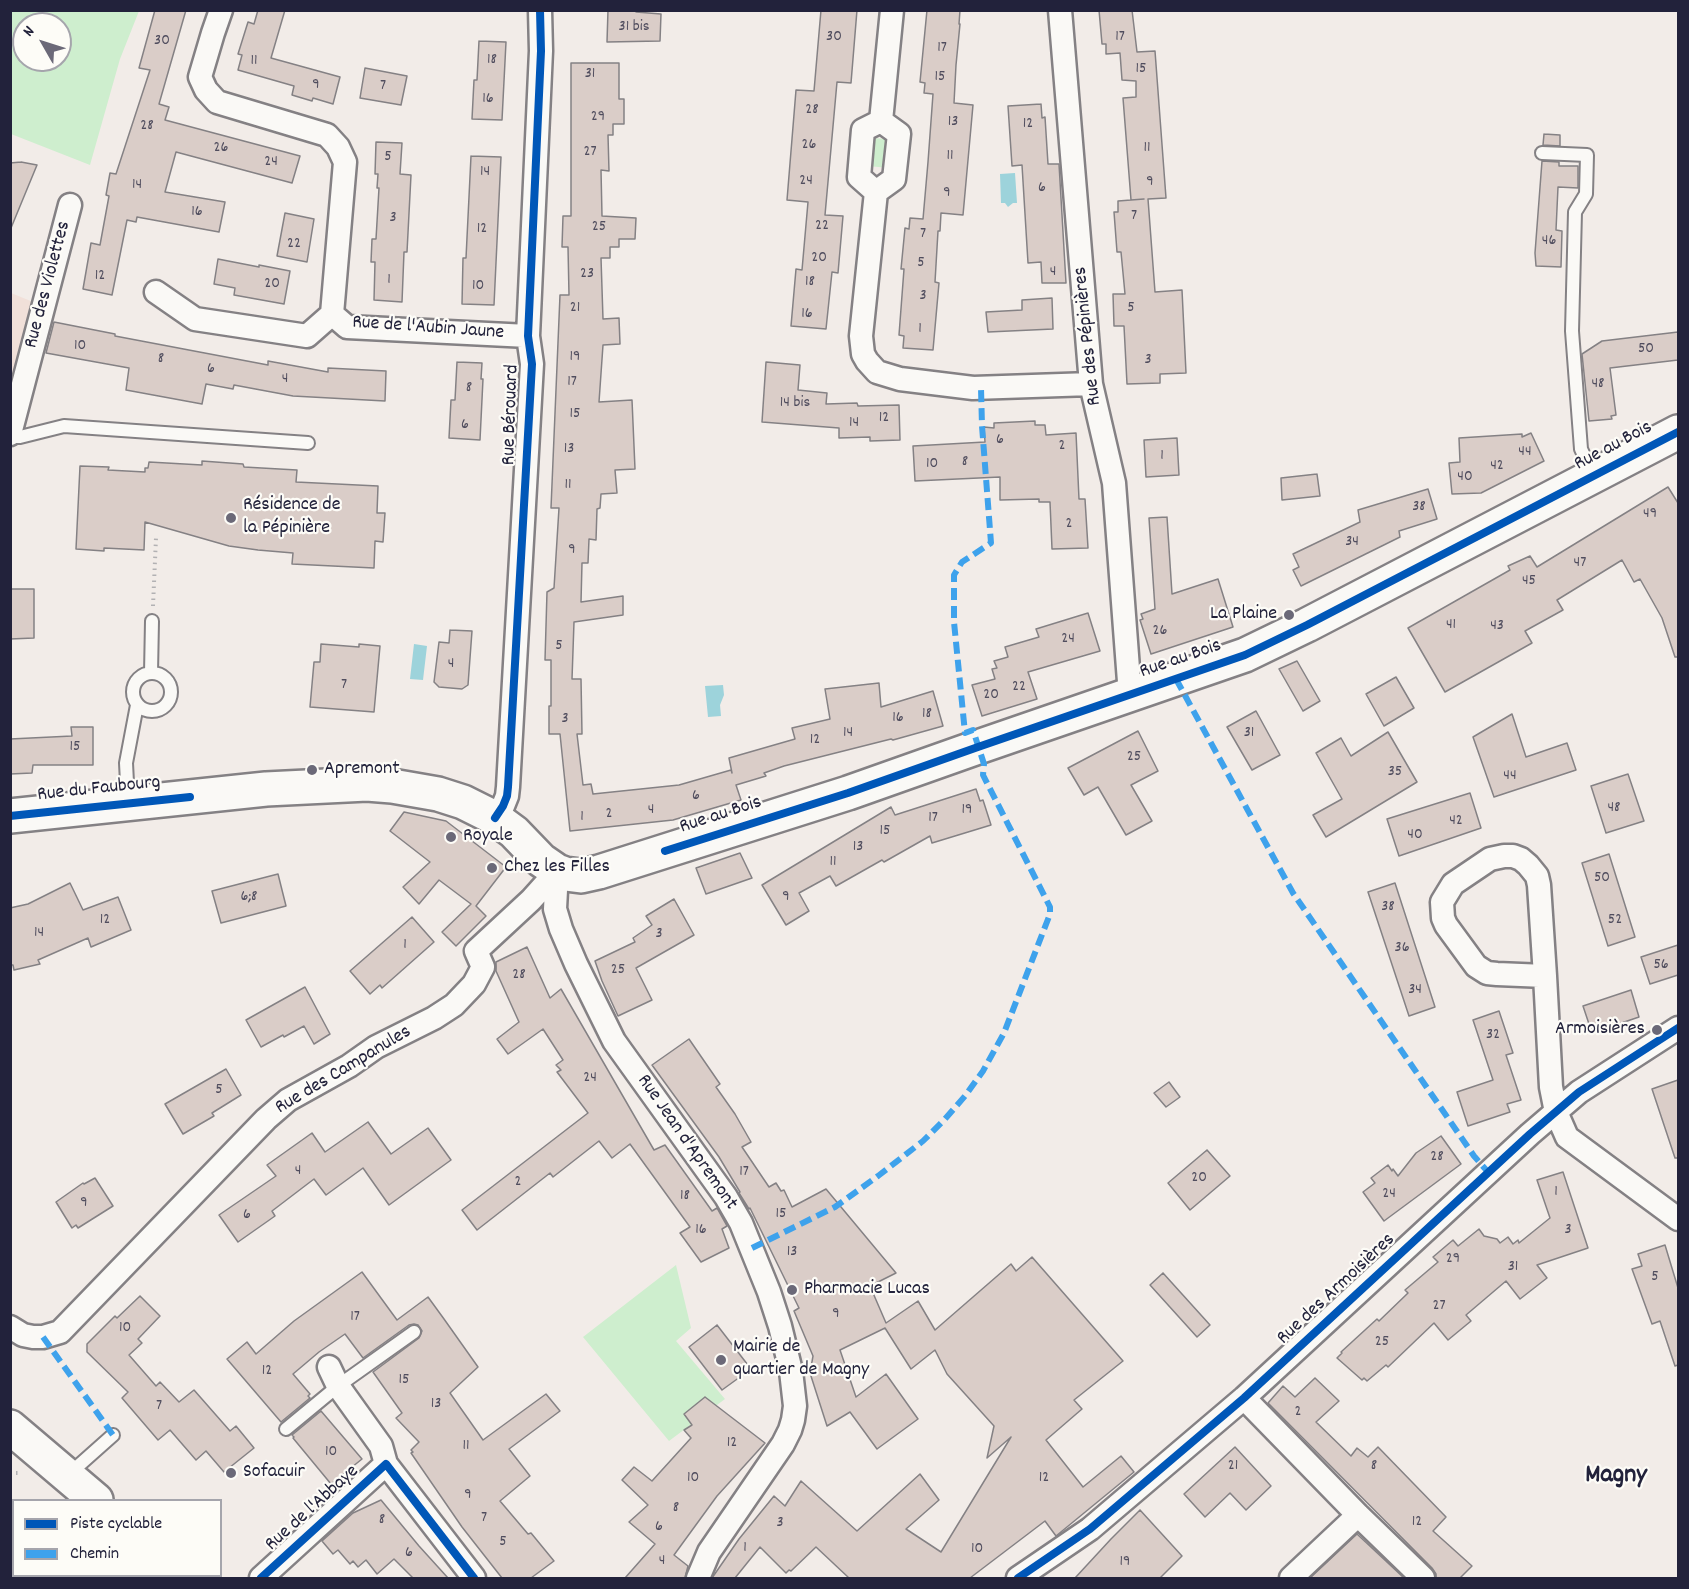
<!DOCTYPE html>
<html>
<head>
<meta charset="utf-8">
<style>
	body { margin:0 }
	#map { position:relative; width:1689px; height:1589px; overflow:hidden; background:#f2ece8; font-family:Dekko,sans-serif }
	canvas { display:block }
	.frame { position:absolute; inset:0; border:12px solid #22223b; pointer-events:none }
	.legend { position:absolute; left:12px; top:1499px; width:210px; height:78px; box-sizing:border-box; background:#fdfcf7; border:2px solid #a5a5ac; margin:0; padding:8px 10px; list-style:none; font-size:18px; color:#22223b }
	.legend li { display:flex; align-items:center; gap:12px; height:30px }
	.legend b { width:30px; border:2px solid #a5a5ac }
	.north { position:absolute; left:12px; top:12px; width:60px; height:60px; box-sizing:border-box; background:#fdfcf7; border:2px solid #a5a5ac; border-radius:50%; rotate:309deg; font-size:16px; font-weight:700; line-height:24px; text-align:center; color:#22223b }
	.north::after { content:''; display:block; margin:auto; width:21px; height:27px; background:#6b6978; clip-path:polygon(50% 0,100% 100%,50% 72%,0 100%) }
</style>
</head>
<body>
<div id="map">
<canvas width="1689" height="1589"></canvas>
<div class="frame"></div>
<ul class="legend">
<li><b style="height:8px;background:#0057b8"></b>Piste cyclable</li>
<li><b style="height:8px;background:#3ea2ec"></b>Chemin</li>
</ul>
<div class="north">N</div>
</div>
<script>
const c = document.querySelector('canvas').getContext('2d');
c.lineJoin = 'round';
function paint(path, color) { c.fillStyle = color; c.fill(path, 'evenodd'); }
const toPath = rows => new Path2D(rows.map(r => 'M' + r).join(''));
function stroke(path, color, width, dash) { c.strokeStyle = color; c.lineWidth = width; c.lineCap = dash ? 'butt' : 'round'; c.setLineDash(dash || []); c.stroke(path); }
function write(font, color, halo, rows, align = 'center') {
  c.font = font + ' Dekko,sans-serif'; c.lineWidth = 4.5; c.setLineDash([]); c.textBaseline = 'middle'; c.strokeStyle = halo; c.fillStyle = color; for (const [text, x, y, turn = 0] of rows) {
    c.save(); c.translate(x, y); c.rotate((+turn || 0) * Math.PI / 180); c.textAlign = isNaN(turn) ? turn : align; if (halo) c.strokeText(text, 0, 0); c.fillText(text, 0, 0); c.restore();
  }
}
paint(toPath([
	[11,293,38,304,11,375]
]), '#f1e0d9');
paint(toPath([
	[10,11,139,11,120,59,90,165,11,134],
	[24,24,60,24,60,60,24,60],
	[870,138,891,139,889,168,868,166],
	[676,1265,691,1328,676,1341,725,1399,669,1441,583,1337]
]), '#ceeece');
paint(toPath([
	[1015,173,1017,203,1013,203,1008,207,1005,203,1001,203,1000,174],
	[414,644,427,646,423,680,410,679],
	[723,685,724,695,720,705,721,716,708,717,705,686],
	[11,1506,14,1509,14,1576,72,1576,73,1578,11,1578]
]), '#9dd3db');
const building = toPath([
	[155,10,186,10,159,104,169,107,165,120,300,156,292,183,176,152,165,192,225,202,219,232,137,217,136,222,127,220,112,295,83,289,91,243,100,245,109,196,106,195,110,173,116,174,150,70,139,68,155,10],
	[258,10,285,10,271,58,340,77,333,104,313,98,312,101,292,95,294,86,238,70,242,55,238,54,248,22,254,24,258,10],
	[608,10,636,10,636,12,661,14,660,41,607,42,608,10],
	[821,10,857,10,851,83,837,82,825,215,843,216,838,273,832,272,826,329,791,326,796,269,802,270,808,202,787,200,796,90,814,91,821,10],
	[927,10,960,10,959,24,960,24,956,65,954,103,973,105,963,215,941,213,940,231,938,231,935,282,939,283,933,350,903,348,904,336,899,335,904,269,901,269,905,228,909,229,910,218,923,219,928,162,933,94,924,93,925,83,920,82,927,10],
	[1099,10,1132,10,1137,52,1155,51,1166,198,1148,199,1155,292,1182,290,1186,373,1160,374,1160,383,1127,384,1124,326,1114,326,1113,294,1125,294,1121,252,1117,252,1114,212,1118,212,1118,201,1144,199,1131,200,1123,98,1136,97,1136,81,1122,80,1120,53,1106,54,1106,44,1102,44,1099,10],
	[479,41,506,42,502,120,472,119,474,80,477,80,479,41],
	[571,63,619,63,619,99,624,99,624,124,613,124,613,135,608,135,609,171,601,170,602,216,636,218,635,239,619,239,619,247,610,247,610,258,601,258,603,319,619,318,620,344,603,345,599,402,632,400,635,469,615,470,617,493,601,494,600,508,597,509,596,540,589,539,588,563,582,563,581,602,623,596,623,615,574,622,572,679,581,679,582,734,577,734,583,785,591,784,593,794,679,785,731,770,732,773,729,758,795,739,792,728,830,719,825,689,879,683,881,707,933,691,943,726,893,740,891,739,784,766,764,773,766,776,736,785,741,800,673,820,570,831,560,734,549,734,549,706,551,706,551,660,545,660,547,592,554,588,559,508,551,508,560,295,569,295,568,247,562,247,563,216,571,216,571,63],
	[365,68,407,76,401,105,360,98,365,68],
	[1041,104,1042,118,1045,117,1048,164,1059,164,1066,283,1042,283,1041,262,1028,263,1022,165,1012,166,1008,106,1041,104],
	[1544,134,1560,135,1560,146,1543,145,1544,134],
	[376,142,402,143,400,174,411,175,407,252,404,252,402,302,374,300,375,262,371,262,372,239,376,239,379,188,377,188,378,174,375,174,376,142],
	[471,156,501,157,494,305,462,304,463,258,466,258,471,156],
	[1542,161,1559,162,1559,166,1578,166,1578,188,1558,187,1556,230,1562,231,1561,267,1536,266,1535,253,1542,161],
	[21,162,37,165,11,228,10,163,21,162],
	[285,213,314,219,307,262,277,256,285,213],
	[218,259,259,267,259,265,290,271,284,304,234,295,235,288,214,284,218,259],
	[1052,298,1053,329,988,332,986,312,1022,310,1022,300,1052,298],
	[54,322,115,334,115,336,268,365,268,361,328,372,328,368,386,371,385,401,293,396,234,385,233,389,206,384,202,404,126,390,129,368,46,353,54,322],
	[1678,332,1678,360,1610,368,1616,415,1611,416,1612,419,1589,421,1582,354,1602,341,1678,332],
	[457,362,482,363,481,379,483,379,480,440,449,438,451,400,455,400,457,362],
	[766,362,800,365,798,390,827,393,826,404,857,403,858,406,899,405,900,440,870,441,870,437,839,438,839,428,762,422,766,362],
	[1035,421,1035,425,1045,425,1046,435,1076,433,1079,499,1085,499,1088,548,1052,549,1050,502,1039,502,1039,499,1000,500,1000,477,915,481,913,446,985,442,984,427,994,428,994,423,1035,421],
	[1531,433,1544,461,1481,493,1452,494,1449,463,1460,462,1459,438,1522,434,1522,437,1531,433],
	[1177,438,1179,475,1146,477,1144,440,1177,438],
	[202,461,243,464,244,467,297,470,296,482,378,486,377,513,385,513,383,542,375,541,374,568,292,564,293,553,258,550,229,546,145,522,144,550,104,548,104,551,76,549,80,466,109,467,108,470,145,472,145,468,148,468,149,462,202,465,202,461],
	[1317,474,1320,496,1282,500,1281,478,1317,474],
	[1668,487,1678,503,1678,657,1675,657,1662,618,1640,579,1634,582,1622,560,1557,600,1563,610,1525,631,1532,643,1445,692,1408,628,1510,570,1508,566,1530,556,1537,567,1668,487],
	[1428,489,1437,519,1399,531,1400,537,1301,586,1293,570,1299,567,1293,554,1360,522,1358,510,1428,489],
	[1167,517,1172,594,1218,579,1233,627,1151,654,1140,620,1143,619,1141,614,1155,609,1149,518,1167,517],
	[10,589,34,589,34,638,10,639,10,589],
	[1088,613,1100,651,1028,672,1037,699,982,716,972,685,995,679,992,669,997,668,994,661,1008,657,1005,647,1039,637,1036,629,1088,613],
	[450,630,472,631,468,685,462,689,439,687,434,682,439,642,449,643,450,630],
	[321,644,359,647,359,644,380,646,374,712,310,707,314,662,320,662,321,644],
	[1297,661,1320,701,1303,711,1279,669,1297,661],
	[1396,677,1414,708,1384,726,1366,694,1396,677],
	[1256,711,1280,755,1252,770,1227,727,1256,711],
	[1512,714,1526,757,1567,743,1576,770,1494,797,1473,737,1512,714],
	[71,727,93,727,93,765,33,765,32,773,10,774,10,739,72,736,71,727],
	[1138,731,1158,771,1131,785,1152,821,1126,835,1098,787,1084,795,1068,768,1138,731],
	[1388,732,1417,782,1326,837,1313,815,1342,799,1316,753,1341,738,1351,756,1388,732],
	[1628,774,1644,821,1606,833,1591,786,1628,774],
	[976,789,980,801,983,800,991,825,932,843,930,836,884,862,882,860,836,886,830,876,799,893,809,911,786,925,762,885,891,807,895,815,976,789],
	[1470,793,1481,828,1399,856,1387,819,1470,793],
	[404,812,446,821,506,867,476,906,486,916,456,946,442,932,471,904,439,880,419,904,403,887,430,862,390,831,404,812],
	[740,853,752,878,706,894,696,868,740,853],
	[1609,854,1635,937,1608,946,1582,863,1609,854],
	[278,874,286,906,221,923,212,891,278,874],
	[70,883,83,910,118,897,131,930,91,947,88,938,38,960,40,964,14,970,13,965,10,965,10,908,28,904,70,883],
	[1395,883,1435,1007,1409,1016,1368,892,1395,883],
	[674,899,694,935,636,968,652,1000,618,1016,602,981,595,961,635,942,633,938,652,925,646,916,674,899],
	[412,917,434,942,382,988,380,985,370,994,350,971,412,917],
	[1678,945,1678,975,1650,984,1641,957,1678,945],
	[527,947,550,998,561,989,654,1150,665,1145,712,1211,717,1208,727,1226,722,1229,729,1248,701,1262,680,1233,690,1227,630,1144,612,1158,599,1141,553,1177,550,1173,477,1230,462,1210,588,1113,557,1072,561,1070,556,1065,563,1060,543,1029,508,1054,497,1039,519,1022,496,971,496,962,527,947],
	[305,987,330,1034,314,1044,304,1026,284,1037,283,1035,261,1047,246,1020,305,987],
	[1631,990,1639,1017,1592,1033,1583,1006,1631,990],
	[1499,1011,1513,1053,1506,1055,1521,1100,1507,1104,1510,1112,1468,1126,1457,1092,1493,1080,1473,1020,1499,1011],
	[689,1039,720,1084,716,1087,735,1114,751,1142,742,1147,769,1187,776,1183,781,1191,784,1190,792,1207,826,1189,896,1273,870,1286,886,1323,918,1301,935,1330,1011,1264,1016,1271,1032,1257,1123,1361,1074,1400,1082,1409,1046,1440,1083,1487,1121,1456,1134,1472,1056,1536,1045,1521,970,1578,849,1578,816,1547,791,1571,789,1570,786,1573,760,1547,735,1578,712,1578,739,1539,774,1496,785,1506,801,1481,857,1531,920,1474,939,1500,906,1529,941,1552,1011,1437,987,1458,994,1426,947,1374,935,1350,911,1369,885,1328,840,1350,856,1397,886,1374,918,1419,877,1449,850,1412,827,1426,810,1373,813,1356,794,1311,799,1308,750,1208,749,1209,739,1193,740,1192,719,1157,652,1065,689,1039],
	[226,1069,241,1095,212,1113,214,1116,183,1134,165,1104,226,1069],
	[1678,1080,1678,1158,1675,1158,1652,1089,1678,1080],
	[1169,1082,1180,1097,1166,1107,1154,1093,1169,1082],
	[368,1122,391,1154,428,1128,451,1160,389,1205,363,1168,326,1195,314,1179,272,1211,275,1216,238,1242,219,1215,276,1176,267,1165,312,1133,325,1152,368,1122],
	[1441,1136,1461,1164,1384,1221,1363,1192,1375,1183,1371,1178,1388,1165,1392,1171,1393,1169,1398,1176,1416,1153,1441,1136],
	[1207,1150,1230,1176,1190,1210,1168,1183,1207,1150],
	[1563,1172,1588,1248,1537,1265,1547,1278,1520,1299,1506,1281,1466,1315,1471,1321,1448,1340,1434,1323,1388,1367,1386,1365,1367,1381,1364,1378,1362,1380,1337,1358,1342,1353,1341,1352,1377,1319,1379,1321,1408,1293,1405,1290,1438,1262,1433,1257,1453,1240,1458,1246,1479,1229,1484,1236,1497,1239,1500,1243,1508,1237,1513,1244,1518,1240,1519,1243,1550,1218,1537,1180,1563,1172],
	[95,1178,113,1206,78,1228,76,1225,72,1228,56,1202,83,1183,84,1184,95,1178],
	[1665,1245,1678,1288,1678,1365,1675,1366,1660,1321,1652,1324,1632,1269,1642,1266,1638,1254,1665,1245],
	[362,1272,397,1320,428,1297,444,1319,478,1367,450,1393,483,1440,546,1394,560,1411,509,1449,530,1476,500,1501,528,1534,531,1533,554,1561,531,1578,502,1578,462,1527,411,1453,413,1452,411,1450,419,1442,396,1418,402,1413,373,1372,419,1338,422,1331,418,1325,414,1324,409,1325,363,1358,345,1334,319,1352,293,1374,310,1394,308,1396,310,1398,281,1422,227,1359,247,1342,256,1354,294,1321,362,1272],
	[1163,1273,1210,1325,1197,1337,1150,1285,1163,1273],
	[140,1296,160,1316,138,1339,142,1343,129,1355,156,1386,160,1382,179,1402,194,1390,230,1431,236,1426,254,1448,224,1472,206,1451,196,1460,170,1430,158,1440,122,1398,128,1392,87,1352,87,1344,115,1316,117,1318,140,1296],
	[717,1325,751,1369,722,1390,689,1347,717,1325],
	[1315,1378,1339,1401,1316,1422,1351,1456,1357,1448,1368,1457,1378,1447,1446,1517,1433,1531,1472,1566,1460,1578,1436,1578,1436,1574,1432,1568,1268,1403,1283,1386,1295,1397,1315,1378],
	[705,1397,765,1443,717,1496,674,1555,688,1566,685,1578,625,1578,655,1544,629,1522,648,1505,622,1480,634,1467,652,1481,691,1438,684,1430,692,1425,684,1414,705,1397],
	[321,1411,362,1459,331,1484,293,1438,294,1437,292,1435,321,1411],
	[1235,1447,1271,1486,1246,1510,1230,1493,1205,1517,1184,1494,1235,1447],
	[381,1500,419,1546,448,1578,413,1578,394,1559,377,1574,366,1560,358,1567,353,1561,350,1564,338,1550,333,1554,322,1541,353,1513,381,1500],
	[1140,1510,1182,1556,1160,1578,1075,1578,1111,1539,1140,1510],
	[1357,1534,1404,1578,1310,1578,1357,1534]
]);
paint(building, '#dacdc8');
stroke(building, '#848184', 1.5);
const service = toPath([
	[1542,153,1587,155,1586,194,1575,212,1572,331,1581,449,1593,475],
	[10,437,20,437,64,426,308,443],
	[151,673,152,621],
	'133 692a19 19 0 1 1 38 0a19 19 0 1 1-38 0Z',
	[128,802,126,763,137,705],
	[286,1429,338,1386,414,1332],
	[68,1475,113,1435]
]);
const minor = toPath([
	[221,10,213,33,200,77,206,90,217,102,327,135,338,147,345,162,332,314],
	[1060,10,1091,384,1114,483,1130,695],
	[881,121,899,134,894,179,876,192,859,177,863,130,881,121],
	[881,121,892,10],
	[876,192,861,336,863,354,867,361,877,372,900,379,973,388,1091,384],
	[156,292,195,319,307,336,332,314,347,327,528,336],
	[10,434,70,205],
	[495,818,503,806,507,796,508,787,532,364,528,336,541,51,540,10],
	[557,871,555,909,561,929,576,964,614,1041,726,1197,741,1223,769,1292,780,1326,791,1371,795,1406,793,1420,790,1430,783,1444,709,1552,698,1578],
	[1545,976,1497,974,1487,973,1476,966,1446,925,1443,918,1442,902,1453,884,1490,859,1504,856,1513,856,1521,859,1528,865,1537,876,1539,885,1545,976,1551,1087,1556,1112,1567,1137,1678,1219],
	[10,1327,23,1335,33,1337,43,1337,60,1332,266,1119,288,1100,349,1066,376,1047,434,1018,454,1005,474,984,483,967,476,951,531,900,557,871],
	[329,1367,338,1386,381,1446,386,1464],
	[1244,1398,1358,1515,1423,1578],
	[261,1578,386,1464,474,1578],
	[1018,1578,1090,1529,1244,1398,1530,1134,1579,1092,1678,1028],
	[1291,1578,1358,1515]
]);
const secondary = toPath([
	[10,816,266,789,367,784,392,786,438,794,463,802,495,818,514,832,541,860,557,871,565,874,581,876,599,872,848,793,978,747,1245,655,1307,625,1678,432],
	[10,1427,96,1500],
	[172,1576,175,1578]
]);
stroke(service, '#848184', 16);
stroke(minor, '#848184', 27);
stroke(secondary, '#848184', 38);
stroke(toPath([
	[153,606,156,538],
	[10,1473,22,1473]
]), '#b2b1b3', 4, [1.5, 4.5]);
stroke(service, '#faf9f6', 12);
stroke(minor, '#faf9f6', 22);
stroke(secondary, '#faf9f6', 33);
stroke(toPath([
	[1176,679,1293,893,1474,1156,1488,1172],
	[752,1248,835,1207,878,1176,923,1141,945,1119,965,1096,983,1071,1004,1033,1050,914,1050,907,983,775,984,764,973,730,965,733,954,622,954,575,962,562,991,543,982,426,981,388],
	[43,1337,113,1435]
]), '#3ea2ec', 6, [12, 6]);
stroke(toPath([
	[10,816,190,797],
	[495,818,503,806,507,796,508,787,532,364,528,336,541,51,540,10],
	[665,851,848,793,978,747,1245,655,1307,625,1678,432],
	[261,1578,386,1464,474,1578],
	[1018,1578,1090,1529,1244,1398,1530,1134,1579,1092,1678,1028]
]), '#0057b8', 8);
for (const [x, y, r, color] of [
	[231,518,6,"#6b6978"],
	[1289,615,6,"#6b6978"],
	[312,770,6,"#6b6978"],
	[451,837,6,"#6b6978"],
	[492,868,6,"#6b6978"],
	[1657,1030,6,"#6b6978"],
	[792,1290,6,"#6b6978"],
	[721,1360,6,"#6b6978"],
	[231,1473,6,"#6b6978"]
]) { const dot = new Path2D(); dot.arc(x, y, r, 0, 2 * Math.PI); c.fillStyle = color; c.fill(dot); stroke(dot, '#fdfcf7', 2); }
write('16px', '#504d5e', null, [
	["31 bis",634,28],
	["30",834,38],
	["17",1120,38],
	["30",162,42],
	["17",942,49],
	["18",492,61],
	["11",254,62],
	["15",1141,70],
	["31",590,75],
	["15",940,78],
	["9",316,86],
	["7",383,87],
	["16",488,100],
	["28",812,111],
	["29",598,118],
	["13",953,123],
	["12",1028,125],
	["28",147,127],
	["26",809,146],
	["26",221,149],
	["11",1147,149],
	["27",590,153],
	["11",950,157],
	["5",388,158],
	["24",271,163],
	["14",485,173],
	["24",806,182],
	["9",1150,183],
	["14",137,186],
	["6",1042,189],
	["9",947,194],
	["16",197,213],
	["7",1134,217],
	["3",393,219],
	["22",822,227],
	["25",599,228],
	["12",482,230],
	["7",923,235],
	["46",1549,242],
	["22",294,245],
	["20",819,259],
	["5",921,264],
	["4",1053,273],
	["23",587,275],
	["12",100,277],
	["1",389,281],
	["18",810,283],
	["20",272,285],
	["10",478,287],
	["3",923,297],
	["21",575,309],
	["5",1131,309],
	["16",807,315],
	["1",920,330],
	["10",80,347],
	["50",1646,350],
	["19",575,358],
	["8",161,360],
	["3",1148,361],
	["6",211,370],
	["4",285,380],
	["17",572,383],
	["48",1598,385],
	["8",469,389],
	["14 bis",795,404],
	["15",575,415],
	["12",884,419],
	["14",854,424],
	["6",465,426],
	["6",1000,441],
	["2",1062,447],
	["13",569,450],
	["44",1525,453],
	["1",1162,457],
	["8",965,463],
	["10",932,465],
	["42",1497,467],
	["40",1465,478],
	["11",568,486],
	["38",1419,508],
	["49",1650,515],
	["2",1069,525],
	["34",1352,543],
	["9",572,551],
	["47",1580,564],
	["45",1529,582],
	["41",1451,626],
	["43",1497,627],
	["26",1160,632],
	["24",1068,640],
	["5",559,647],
	["4",451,665],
	["7",344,686],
	["22",1019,688],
	["20",991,696],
	["18",927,715],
	["16",898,719],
	["3",565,720],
	["14",848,734],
	["31",1249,734],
	["12",815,741],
	["15",75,748],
	["25",1134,758],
	["35",1395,773],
	["44",1510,777],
	["6",696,797],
	["48",1614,809],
	["4",651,811],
	["19",967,811],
	["2",609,815],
	["1",582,818],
	["17",933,819],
	["42",1456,822],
	["15",885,832],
	["40",1415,836],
	["13",858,848],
	["11",833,863],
	["50",1602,879],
	["6;8",249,898],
	["9",786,898],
	["38",1388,908],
	["12",105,921],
	["52",1615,921],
	["14",39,934],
	["3",659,935],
	["1",405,946],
	["36",1402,949],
	["56",1661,966],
	["25",618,971],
	["28",519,976],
	["34",1415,991],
	["32",1493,1036],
	["24",590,1079],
	["5",219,1091],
	["28",1437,1158],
	["4",298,1172],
	["17",744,1173],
	["20",1199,1179],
	["2",518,1183],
	["1",1556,1193],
	["24",1389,1195],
	["18",685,1197],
	["9",84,1204],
	["15",781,1215],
	["6",247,1216],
	["16",701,1231],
	["3",1568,1231],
	["13",792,1253],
	["29",1453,1260],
	["31",1513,1268],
	["5",1655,1278],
	["27",1439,1307],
	["9",836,1315],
	["17",355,1318],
	["10",125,1329],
	["25",1382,1343],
	["12",267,1372],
	["15",404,1381],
	["13",436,1405],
	["7",159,1407],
	["2",1298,1413],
	["12",732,1444],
	["11",466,1447],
	["10",331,1453],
	["21",1233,1467],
	["8",1374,1467],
	["10",693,1479],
	["12",1044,1479],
	["9",468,1496],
	["8",676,1509],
	["7",484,1519],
	["8",382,1521],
	["12",1417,1523],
	["3",780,1524],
	["6",659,1528],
	["5",503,1543],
	["1",745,1549],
	["10",977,1550],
	["6",409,1554],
	["4",662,1562],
	["19",1125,1563]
]);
write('20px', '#22223b', '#fdfcf7', [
	["Rue des Violettes",49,285,-75],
	["Rue de l'Aubin Jaune",428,329,4],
	["Rue des Pépinières",1089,336,-96],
	["Rue Bérouard",512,415,-88],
	["Rue au Bois",1614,447,-28],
	["Rue au Bois",1181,660,-19],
	["Rue du Faubourg",99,790,-6],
	["Rue au Bois",721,816,-18],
	["Rue des Campanules",344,1071,-31],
	["Rue Jean d'Apremont",686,1143,55],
	["Rue des Armoisières",1337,1290,-43],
	["Rue de l'Abbaye",313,1509,-42]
]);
write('20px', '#22223b', '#fdfcf7', [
	["Résidence de",243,506],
	["la Pépinière",243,529],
	["La Plaine",1277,615,"right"],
	["Apremont",324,770],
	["Royale",463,837],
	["Chez les Filles",504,868],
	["Armoisières",1645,1030,"right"],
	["Pharmacie Lucas",804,1290],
	["Mairie de",733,1348],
	["quartier de Magny",733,1371],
	["Sofacuir",243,1473]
], 'left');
write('bold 26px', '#22223b', '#fdfcf7', [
	["Magny",1616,1477]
]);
</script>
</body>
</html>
